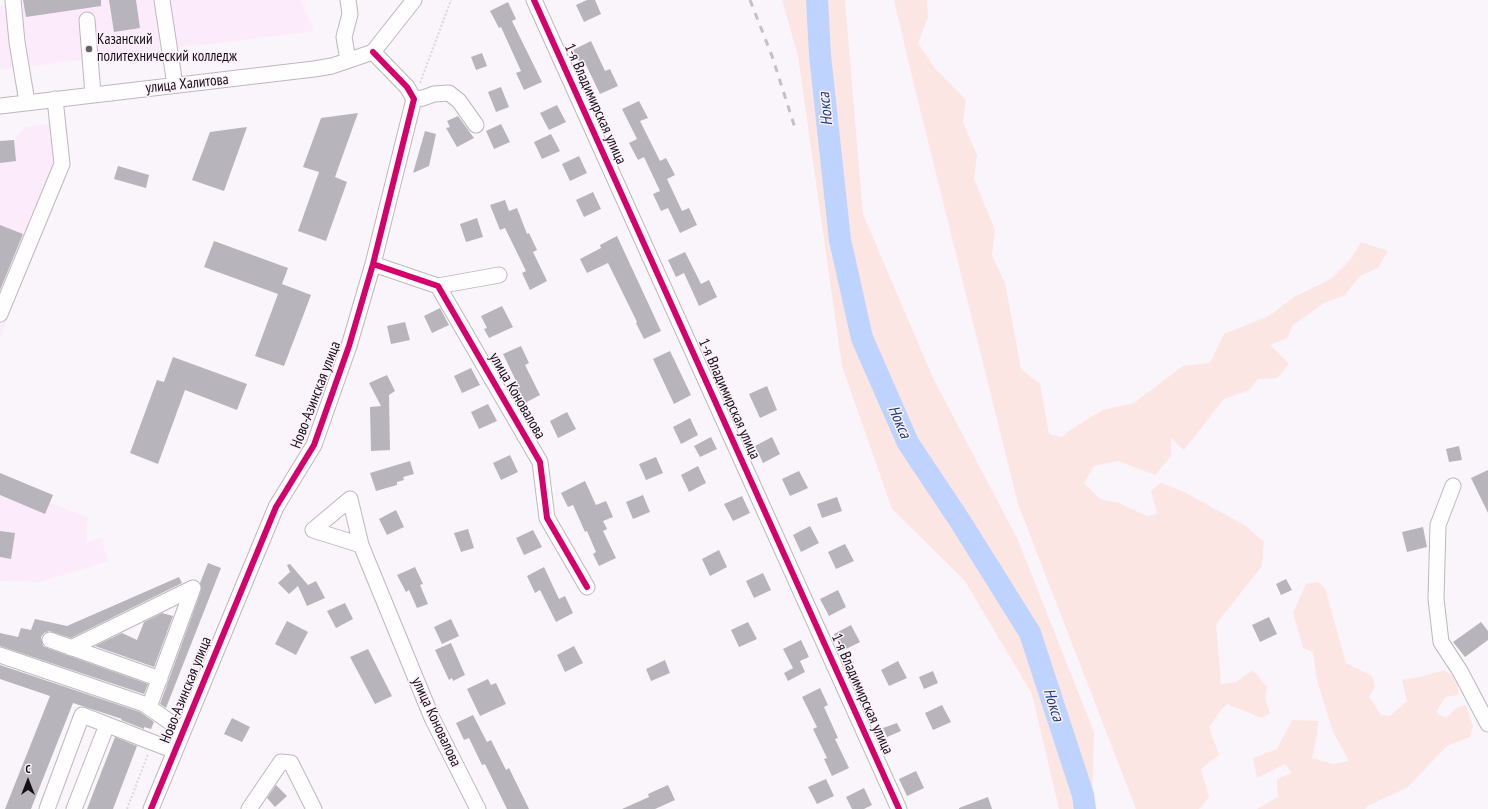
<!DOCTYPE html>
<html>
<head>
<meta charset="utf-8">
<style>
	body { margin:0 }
	#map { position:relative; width:1488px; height:809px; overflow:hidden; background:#faf5fa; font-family:"PT Sans Narrow",sans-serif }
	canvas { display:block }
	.north { position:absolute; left:8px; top:761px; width:40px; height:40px; -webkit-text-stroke:3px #fdf2fc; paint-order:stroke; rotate:0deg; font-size:11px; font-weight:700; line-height:16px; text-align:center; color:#160e16 }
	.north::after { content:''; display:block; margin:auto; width:14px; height:18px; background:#160e16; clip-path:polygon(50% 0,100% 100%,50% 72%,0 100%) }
</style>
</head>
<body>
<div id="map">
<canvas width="1488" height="809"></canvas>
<div class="north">С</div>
</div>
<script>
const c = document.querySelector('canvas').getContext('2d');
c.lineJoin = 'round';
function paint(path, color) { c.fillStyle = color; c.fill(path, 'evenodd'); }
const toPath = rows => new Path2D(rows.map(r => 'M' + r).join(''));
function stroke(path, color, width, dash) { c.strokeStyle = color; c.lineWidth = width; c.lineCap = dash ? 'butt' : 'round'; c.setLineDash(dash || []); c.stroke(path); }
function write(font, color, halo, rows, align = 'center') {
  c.font = font + ' "PT Sans Narrow",sans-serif'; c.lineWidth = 3; c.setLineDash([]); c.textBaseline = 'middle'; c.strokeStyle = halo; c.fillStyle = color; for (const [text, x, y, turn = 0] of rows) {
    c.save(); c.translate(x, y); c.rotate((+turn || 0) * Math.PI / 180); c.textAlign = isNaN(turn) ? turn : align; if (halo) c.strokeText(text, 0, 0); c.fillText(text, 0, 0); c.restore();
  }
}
paint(toPath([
	[7,0,301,0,314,31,0,70,0,6,7,5],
	[63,122,46,217,0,339,0,141,14,140,25,127],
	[0,484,88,517,86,543,101,538,108,561,40,582,0,581]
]), '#fcecfb');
paint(toPath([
	[782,0,845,0,863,214,933,378,1018,540,1094,732,1092,809,1059,809,1032,694,965,581,892,509,842,366,798,56],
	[894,0,927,0,928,17,918,43,934,67,966,100,963,122,977,155,974,179,995,230,992,256,1005,283,1021,369,1040,384,1049,434,1062,437,1076,426,1103,410,1134,403,1183,366,1210,363,1224,334,1269,316,1294,297,1331,279,1351,259,1361,242,1388,251,1378,268,1360,276,1345,295,1324,303,1293,325,1287,338,1270,345,1289,364,1277,378,1258,379,1249,390,1224,399,1184,450,1171,438,1171,456,1155,475,1118,461,1094,466,1084,483,1100,499,1119,503,1147,516,1157,514,1151,491,1161,483,1182,491,1246,526,1264,542,1262,566,1216,624,1221,684,1236,682,1253,670,1267,687,1265,699,1270,713,1262,718,1227,704,1222,709,1209,727,1219,755,1201,769,1209,797,1199,809,1136,809,1018,504,914,85],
	[1318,582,1325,588,1346,663,1372,676,1375,686,1369,697,1381,715,1390,716,1407,701,1402,680,1420,677,1444,670,1458,679,1458,695,1445,697,1436,713,1446,718,1457,708,1466,705,1473,726,1470,737,1447,746,1408,787,1368,806,1365,809,1257,809,1278,797,1277,779,1292,773,1285,764,1257,778,1253,758,1277,749,1292,720,1318,721,1317,734,1312,758,1333,764,1349,761,1333,732,1317,680,1313,652,1303,648,1293,613,1306,584]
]), '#fce6e3');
stroke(toPath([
	[817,0,820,55,840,240,862,338,908,443,960,521,1030,633,1083,795,1085,809]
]), '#bed3fe', 22);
paint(toPath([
	[23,0,101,0,101,6,26,17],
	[109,0,136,0,140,28,114,32],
	[587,0,595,0,601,14,584,22,576,5],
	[508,2,516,19,512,21,542,82,524,90,516,73,521,71,501,27,499,28,490,11],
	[591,41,605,71,610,69,618,86,600,94,586,65,582,67,573,50],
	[482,53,487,66,476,70,471,57],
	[501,87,509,107,496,112,488,92],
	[639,101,648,118,640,121,660,161,666,158,675,175,667,179,682,211,689,208,697,225,680,233,668,208,661,211,653,194,660,191,644,157,638,160,629,143,637,139,622,109],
	[557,105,566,122,549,130,540,113],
	[358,113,335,177,347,182,326,241,298,231,319,172,303,167,321,118],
	[458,116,474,138,457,147,446,128,450,127,447,121],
	[501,124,510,142,494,149,486,131],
	[247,127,224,191,192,180,210,132],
	[425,131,436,134,429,166,413,173],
	[551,134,560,151,542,159,534,142],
	[14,140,16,161,0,163,0,141],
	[579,156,587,173,570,181,562,164],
	[118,166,149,175,146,188,114,179],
	[593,192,601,209,584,217,576,200],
	[505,200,509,211,517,208,527,234,529,233,537,250,533,252,547,281,530,290,522,273,526,271,505,228,500,230,490,205],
	[477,218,483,237,466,242,460,224],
	[0,225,23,234,0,290],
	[617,236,661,331,644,339,636,323,637,322,608,263,587,273,580,259,601,248,600,245],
	[214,241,288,268,282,284,311,295,284,366,255,356,278,294,204,267],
	[685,252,701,284,709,280,717,297,699,306,684,273,676,277,668,260],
	[502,306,513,327,489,338,484,329,487,328,481,316],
	[440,308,449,325,432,333,424,316],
	[405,322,410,340,391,344,387,326],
	[521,346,529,363,525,365,540,395,523,404,515,387,518,385,503,354],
	[670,351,691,395,674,404,653,359],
	[173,357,247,384,237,410,185,390,158,464,130,453,157,380,164,382],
	[471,368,480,385,462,393,454,376],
	[387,375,395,391,389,395,390,450,371,451,370,407,381,406,369,383],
	[767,386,777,410,760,418,749,394],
	[488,404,497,421,479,429,471,412],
	[567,412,576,429,558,438,550,421],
	[690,418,698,435,681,444,673,427],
	[711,437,717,449,700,457,694,446],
	[772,437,780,454,763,463,755,446],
	[1459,446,1462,460,1449,462,1446,449],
	[510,455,518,472,501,480,493,463],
	[656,457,663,473,646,480,639,464],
	[410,461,414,474,403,477,404,480,397,482,397,485,376,491,370,473],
	[698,466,706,483,689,492,681,475],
	[1488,470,1488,513,1471,478],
	[799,471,808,488,790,496,782,479],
	[0,473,53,495,45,514,0,495],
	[585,481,596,505,606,501,613,517,603,521,607,529,603,531,616,558,599,566,593,554,596,552,587,531,585,532,573,505,568,507,561,493],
	[643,495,650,512,633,519,626,502],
	[742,496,750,513,733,521,724,504],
	[837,497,842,511,822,518,817,504],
	[396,510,404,527,387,535,379,519],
	[810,526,819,543,801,552,793,535],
	[1423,527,1427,547,1407,552,1402,532],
	[468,529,474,548,461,552,454,533],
	[533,530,542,547,524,555,516,538],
	[0,531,15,533,11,559,0,557],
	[845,544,854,561,836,569,828,552],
	[719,550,727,567,710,576,702,559],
	[208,563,221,568,166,708,160,704,201,591,200,583],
	[290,564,308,585,316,581,325,598,307,606,298,586,289,594,278,583,290,572,287,565],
	[415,567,423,584,420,585,428,604,417,608,409,590,406,592,397,575],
	[544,567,559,599,565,596,573,613,556,622,540,590,535,593,527,576],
	[763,573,771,590,754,598,746,581],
	[179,577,182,583,71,638,49,631,44,633,41,637,43,646,47,648,148,684,144,694,0,646,0,633,18,637,21,628,31,630,35,619,67,626],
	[1286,579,1292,590,1281,595,1276,584],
	[838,590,846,607,829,616,820,599],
	[345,603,353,619,336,628,327,611],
	[162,613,173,616,154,667,95,646,122,633,137,640,144,622],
	[1269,617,1277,634,1260,642,1252,625],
	[451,619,459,636,442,644,434,627],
	[287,621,308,632,296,655,275,644],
	[748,622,757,639,739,647,731,630],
	[1481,622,1488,631,1488,640,1465,657,1453,642],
	[851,625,860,642,842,651,834,634],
	[801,640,809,657,800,661,805,672,788,681,784,673,793,668,783,649],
	[451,643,465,675,453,681,452,678,449,680,435,650],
	[574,646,583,663,565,672,557,655],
	[368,649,392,696,375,704,350,657],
	[665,660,670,673,651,681,646,669],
	[898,661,907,678,889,686,881,670],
	[0,665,140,712,154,722,151,729,144,727,144,729,121,720,122,719,73,703,31,809,5,809,50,696,0,679],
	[933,671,938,683,924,689,919,677],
	[488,679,491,685,496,683,506,704,480,716,467,689],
	[820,688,828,705,824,707,838,738,835,739,849,768,832,776,824,759,827,758,813,729,817,727,802,697],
	[942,705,951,722,933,730,925,713],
	[473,715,487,742,491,740,506,770,509,768,529,809,507,809,485,764,482,765,469,738,464,740,456,723],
	[232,718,250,727,242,742,224,734],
	[897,723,901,731,887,737,883,728],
	[115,737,137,746,113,809,87,809],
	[916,771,924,788,907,796,899,779],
	[826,779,834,796,817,804,808,787],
	[276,785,287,796,275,807,267,798],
	[668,785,675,800,655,809,622,809,649,797,648,794],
	[864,788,872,805,864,809,852,809,846,797],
	[988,797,992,809,959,809,959,808]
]), '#b7b4bb');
const minor = toPath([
	[13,0,17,42,27,102],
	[162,0,175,85],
	[348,0,350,14,344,37,348,60],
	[534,0,899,809],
	[87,20,93,94],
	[373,52,414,0],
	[414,99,423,98,434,94,449,93,459,101,476,125],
	[0,106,314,69,332,66,373,52],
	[373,264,438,286,540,462,547,518,587,587],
	[438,286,499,275],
	[0,314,62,164,55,99],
	[1453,486,1438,525,1436,599,1441,642,1460,671,1488,724],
	[350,499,361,545,313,530,350,499],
	[361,545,432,718,478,809],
	[50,640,160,679],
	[71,648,193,588],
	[0,655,144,704,183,731],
	[149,707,193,588],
	[47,809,82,715,175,751],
	[74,809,107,725],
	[151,809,276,507,314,445,349,346,373,264,414,99,407,87,373,52],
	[249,809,281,762,291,763,314,809]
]);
stroke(minor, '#beb7bd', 17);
stroke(toPath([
	[420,83,451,0],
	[127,809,148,754]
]), '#dbd8db', 2, [2, 2]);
stroke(minor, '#fefefe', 15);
stroke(toPath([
	[750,0,772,56,796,131]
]), '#c4c1c4', 3, [7, 7]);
stroke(toPath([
	[534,0,899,809],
	[373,264,438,286,540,462,547,518,587,587],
	[151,809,276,507,314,445,349,346,373,264,414,99,407,87,373,52]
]), '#d6006c', 6);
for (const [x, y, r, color] of [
	[89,49,4,"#665f66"]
]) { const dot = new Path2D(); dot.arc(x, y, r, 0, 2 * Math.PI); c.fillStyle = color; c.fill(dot); stroke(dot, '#fdf2fc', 1.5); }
write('15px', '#160e16', '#fdf2fc', [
	["Казанский",97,40],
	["политехнический колледж",97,57]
], 'left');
write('15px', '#160e16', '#fdf2fc', [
	["улица Халитова",187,84,-6],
	["1-я Владимирская улица",595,104,66],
	["Ново-Азинская улица",316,395,-69],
	["улица Коновалова",517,396,60],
	["1-я Владимирская улица",729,399,66],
	["Ново-Азинская улица",186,690,-68],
	["1-я Владимирская улица",862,694,66],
	["улица Коновалова",436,722,65]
]);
write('italic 16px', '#193e7f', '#fdf2fc', [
	["Нокса",826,109,-96],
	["Нокса",899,422,66],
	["Нокса",1053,705,72]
]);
</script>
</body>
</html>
